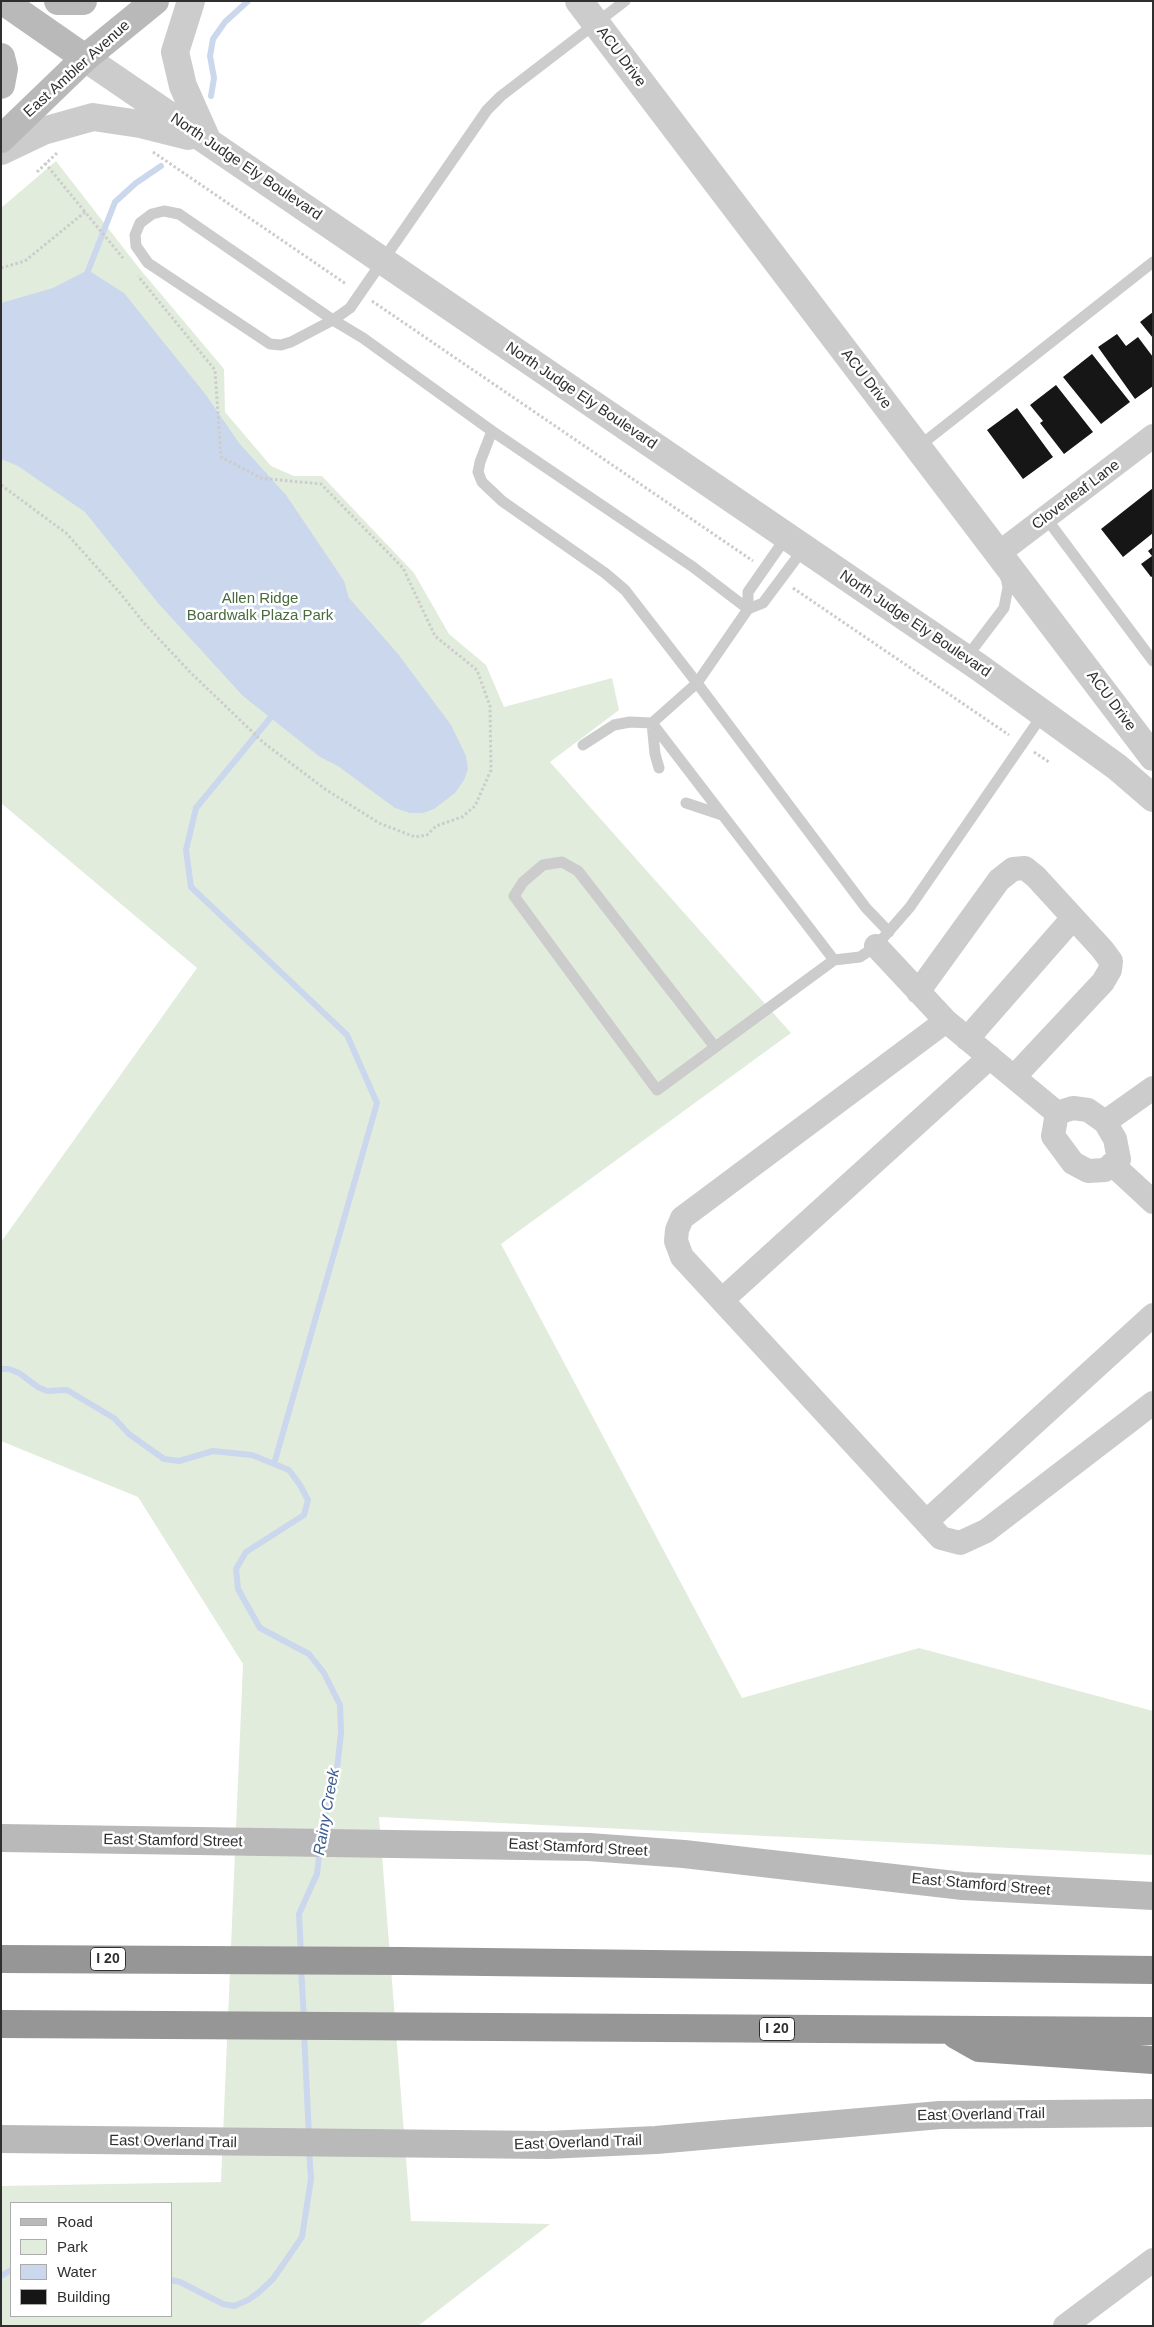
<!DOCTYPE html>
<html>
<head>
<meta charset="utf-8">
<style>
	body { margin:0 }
	#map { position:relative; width:1154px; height:2327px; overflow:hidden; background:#fff; font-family:Helvetica,sans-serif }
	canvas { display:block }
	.frame { position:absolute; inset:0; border:2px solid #2f2f2f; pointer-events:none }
	.legend { position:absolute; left:10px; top:2202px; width:162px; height:115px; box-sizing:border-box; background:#fff; border:1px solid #acacac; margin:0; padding:6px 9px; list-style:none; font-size:15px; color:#2f2f2f }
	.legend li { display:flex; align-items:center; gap:10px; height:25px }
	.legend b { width:25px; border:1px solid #acacac }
</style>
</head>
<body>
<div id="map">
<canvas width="1154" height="2327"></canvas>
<div class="frame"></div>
<ul class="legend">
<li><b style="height:6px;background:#b9b9b9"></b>Road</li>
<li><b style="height:14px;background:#e2ecdd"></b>Park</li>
<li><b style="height:14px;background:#cad7ec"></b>Water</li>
<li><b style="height:14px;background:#161616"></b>Building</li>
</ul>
</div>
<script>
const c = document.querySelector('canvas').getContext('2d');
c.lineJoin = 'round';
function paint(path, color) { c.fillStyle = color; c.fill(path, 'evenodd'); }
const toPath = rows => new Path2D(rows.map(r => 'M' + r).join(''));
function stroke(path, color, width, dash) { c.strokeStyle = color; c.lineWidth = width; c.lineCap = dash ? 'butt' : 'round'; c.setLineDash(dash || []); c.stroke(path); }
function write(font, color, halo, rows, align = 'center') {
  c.font = font + ' Helvetica,sans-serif'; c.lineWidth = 5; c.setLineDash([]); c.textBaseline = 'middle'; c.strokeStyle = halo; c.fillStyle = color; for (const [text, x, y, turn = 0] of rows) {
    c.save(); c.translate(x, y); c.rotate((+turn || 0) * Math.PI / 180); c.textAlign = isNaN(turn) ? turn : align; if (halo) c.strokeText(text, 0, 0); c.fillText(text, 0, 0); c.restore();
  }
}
paint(toPath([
	[56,161,139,268,224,369,225,412,271,466,294,476,322,476,414,573,449,634,486,665,504,707,612,678,619,710,550,762,791,1033,501,1244,742,1698,919,1648,1153,1711,1153,1855,379,1817,411,2221,550,2224,418,2326,1,2326,1,2186,221,2182,243,1664,138,1497,1,1441,1,1242,197,968,1,803,1,208],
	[11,2203,171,2203,171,2316,11,2316]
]), '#e2ecdd');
paint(toPath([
	[88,270,124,293,206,395,239,443,286,495,344,581,349,598,398,654,451,725,466,756,468,769,464,780,455,793,434,809,423,813,410,813,395,808,338,766,320,757,243,696,158,603,85,512,18,466,1,459,1,303,53,288]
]), '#cad7ec');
stroke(toPath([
	[211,96,214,78,210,56,213,39,225,22,248,1],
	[86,276,115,202,136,183,161,166],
	[1,1369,9,1369,19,1373,38,1387,47,1391,67,1390,114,1418,129,1434,164,1459,179,1461,213,1451,252,1455,289,1470,300,1485,308,1500,304,1515,246,1552,236,1569,238,1589,260,1628,309,1654,324,1673,340,1705,341,1733,335,1787,323,1820,321,1836],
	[274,1464,377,1103,347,1035,191,887,186,850,196,808,276,711],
	[301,1954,299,1914,317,1874,320,1848],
	[301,1967,304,2019],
	[304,2032,309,2137],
	[1,2276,11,2270],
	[171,2280,180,2282,223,2304,234,2306,248,2300,258,2293,273,2279,302,2237,311,2179,309,2149]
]), '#cad7ec', 6);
paint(toPath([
	[1153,312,1153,338,1140,322],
	[1117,334,1126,346,1138,337,1153,357,1153,386,1135,399,1098,347],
	[1092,354,1130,402,1101,424,1063,377],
	[1056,385,1093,432,1064,454,1040,423,1043,421,1030,405],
	[1017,408,1053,457,1023,479,987,430],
	[1153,488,1153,533,1123,557,1101,529],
	[1153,547,1153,576,1151,577,1141,564,1152,556,1148,551]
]), '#161616');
stroke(toPath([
	[153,152,346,284],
	[45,163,85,212],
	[37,172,57,153],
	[1,268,25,261,85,212,123,258],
	[372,301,753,561],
	[1,485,66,533,120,593,144,623,191,673,264,743,325,789,379,823,415,837,427,835,436,826,462,817,475,806,491,770,490,706,477,670,435,636,403,568,321,484,261,478,221,457,215,370,138,276],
	[793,588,1009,735],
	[1034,752,1049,762]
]), '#ccc', 3, [2.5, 2.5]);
stroke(toPath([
	[625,1,501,96,487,110,350,308,333,320,291,342,281,345,270,344,148,263,136,246,135,235,140,223,152,214,164,211,179,214,333,320,363,338,492,431,480,462,478,472,482,482,502,501,605,573,625,590,697,683,652,723,834,960],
	[492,431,693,567,748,609],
	[918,447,1153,262],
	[1046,518,1153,661],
	[804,548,763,603,748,609,697,683,866,908,889,932],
	[748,609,748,592,787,536],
	[966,658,1004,608,1008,587,1005,574],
	[583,745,614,725,630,722,652,723,655,754,659,768],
	[686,803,722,815],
	[715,1047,578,871,562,862,543,865,523,882,514,896,657,1090,834,960,860,957,876,946,910,907,1043,714]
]), '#ccc', 11);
stroke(toPath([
	[999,553,1153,436],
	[876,946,946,1021,1057,1113,1053,1136,1073,1163,1088,1171,1105,1170,1119,1159,1115,1139,1105,1122,1088,1110,1073,1108,1057,1113],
	[918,992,999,880,1013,869,1025,868,1036,877,1102,949,1111,961,1110,970,1103,982,1014,1077],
	[946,1021,682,1218,677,1230,676,1241,682,1257,941,1538,960,1543,986,1531,1153,1403],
	[967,1039,1073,918],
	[1105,1122,1153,1088],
	[1112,1164,1153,1202],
	[722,1300,990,1057],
	[927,1521,1153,1315],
	[1065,2326,1153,2260]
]), '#ccc', 24);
stroke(toPath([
	[191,1,175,52,183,86,207,140],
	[579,1,1153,757],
	[85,58,980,668,1117,767,1153,798],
	[1,151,43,131,93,117,140,124,188,136]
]), '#ccc', 28);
stroke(toPath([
	[3,1,85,58],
	[58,1,83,1],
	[1,57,4,69,1,85],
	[1,139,85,58,155,1],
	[1,1838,589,1847,684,1854,963,1886,1153,1896],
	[1,2139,547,2145,656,2140,940,2115,1153,2113]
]), '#b9b9b9', 28);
stroke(toPath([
	[1,1959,402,1961,1153,1970],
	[1,2024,1153,2031],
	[956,2035,979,2048,1153,2060]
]), '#969696', 28);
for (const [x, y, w] of [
	[108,1959,35],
	[777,2029,35]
]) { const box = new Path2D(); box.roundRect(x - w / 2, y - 11.5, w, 23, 4); c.fillStyle = '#fff'; c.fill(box); stroke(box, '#2f2f2f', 1); }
write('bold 14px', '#2f2f2f', null, [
	["I 20",108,1959],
	["I 20",777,2029]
]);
write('15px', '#2f2f2f', '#fff', [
	["ACU Drive",621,57,53],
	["East Ambler Avenue",77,69,-42],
	["North Judge Ely Boulevard",246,167,34],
	["ACU Drive",866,379,52],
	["North Judge Ely Boulevard",581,396,34],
	["Cloverleaf Lane",1076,495,-37],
	["North Judge Ely Boulevard",915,624,34],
	["ACU Drive",1111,701,53],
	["East Stamford Street",173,1841,1],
	["East Stamford Street",578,1848,3],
	["East Stamford Street",981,1885,5],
	["East Overland Trail",981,2115,-1],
	["East Overland Trail",173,2142,1],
	["East Overland Trail",578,2143,-2]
]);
write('15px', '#476b3d', '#fff', [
	["Allen Ridge",260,599],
	["Boardwalk Plaza Park",260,616]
]);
write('italic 16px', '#3e5d91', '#fff', [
	["Rainy Creek",327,1812,-80]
]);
</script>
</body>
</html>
